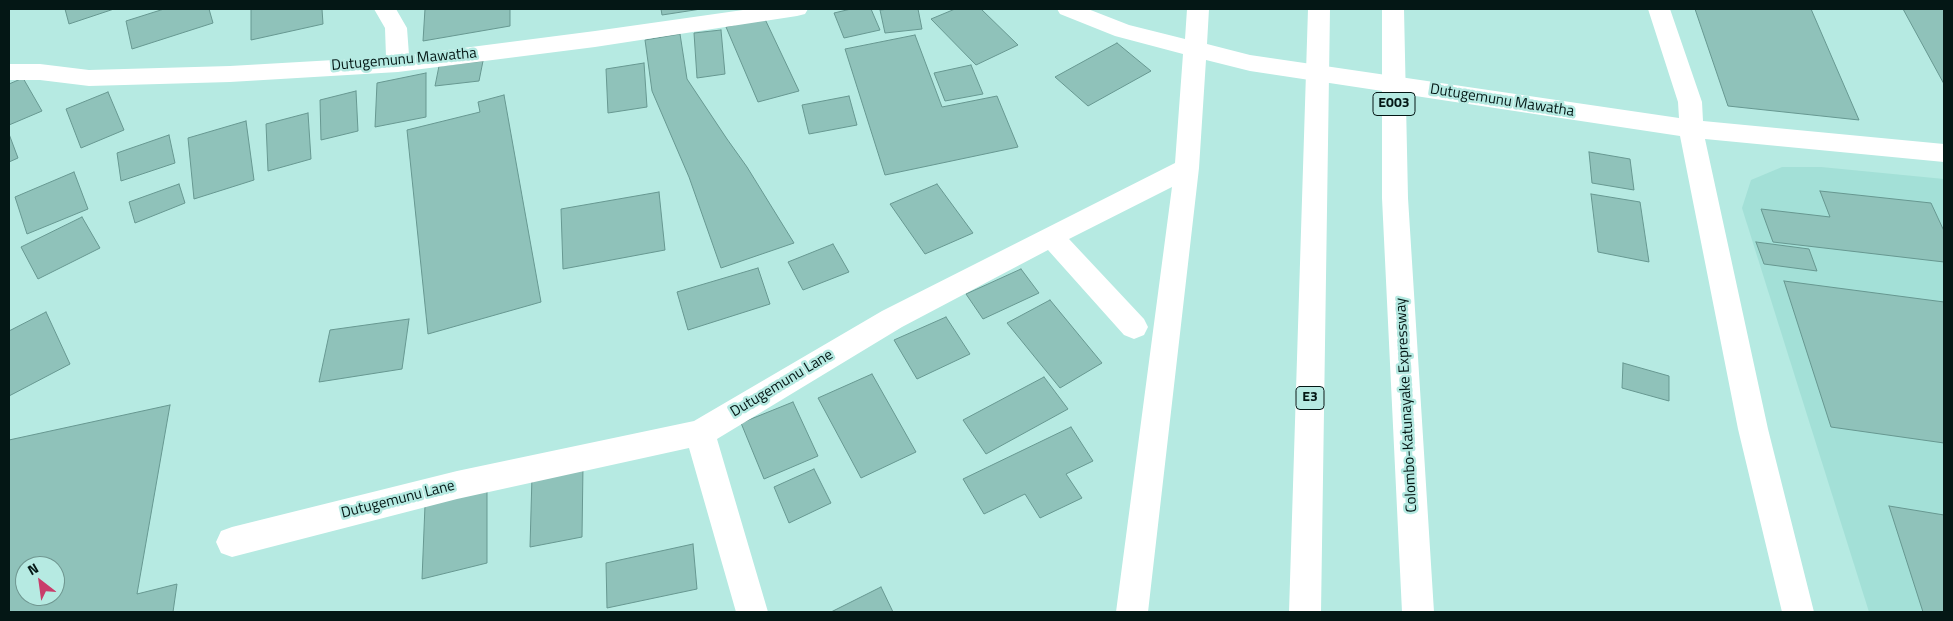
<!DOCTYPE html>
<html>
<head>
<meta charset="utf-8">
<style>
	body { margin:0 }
	#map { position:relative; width:1953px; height:621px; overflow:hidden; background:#b6eae2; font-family:"Titillium Web",sans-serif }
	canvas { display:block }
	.frame { position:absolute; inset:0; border:10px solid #041715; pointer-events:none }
	.north { position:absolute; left:15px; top:556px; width:50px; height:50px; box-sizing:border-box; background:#b6eae2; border:1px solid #6f9690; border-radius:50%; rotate:330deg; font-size:14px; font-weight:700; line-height:20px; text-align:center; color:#041715 }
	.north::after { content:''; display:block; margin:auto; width:18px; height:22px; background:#c93c6b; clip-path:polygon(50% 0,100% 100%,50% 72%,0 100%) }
</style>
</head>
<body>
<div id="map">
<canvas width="1953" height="621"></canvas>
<div class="frame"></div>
<div class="north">N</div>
</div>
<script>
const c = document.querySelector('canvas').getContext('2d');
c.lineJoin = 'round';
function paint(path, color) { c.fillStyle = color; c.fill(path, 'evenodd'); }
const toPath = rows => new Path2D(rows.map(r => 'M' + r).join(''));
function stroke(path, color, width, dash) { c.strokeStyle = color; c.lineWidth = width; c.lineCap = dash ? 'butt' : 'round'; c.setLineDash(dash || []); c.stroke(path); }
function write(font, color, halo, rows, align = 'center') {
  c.font = font + ' "Titillium Web",sans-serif'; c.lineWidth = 5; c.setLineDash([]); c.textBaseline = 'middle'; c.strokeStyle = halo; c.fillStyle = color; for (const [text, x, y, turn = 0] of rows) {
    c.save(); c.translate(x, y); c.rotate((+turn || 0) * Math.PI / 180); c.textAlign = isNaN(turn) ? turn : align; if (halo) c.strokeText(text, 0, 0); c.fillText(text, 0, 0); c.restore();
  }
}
paint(toPath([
	[1782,167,1821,167,1944,179,1944,612,1869,612,1742,208,1751,180]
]), '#a3e0d7');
const building = toPath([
	[65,9,114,9,69,24,65,9],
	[164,9,209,9,213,23,132,49,126,21,164,9],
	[251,9,322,9,323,24,251,40,251,9],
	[425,9,510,9,510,26,423,41,425,9],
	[661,9,701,9,662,15,661,9],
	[851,9,871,9,880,30,844,38,834,13,851,9],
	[889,9,918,9,922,29,885,33,880,10,889,9],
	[955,9,981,9,1018,45,976,65,931,19,955,9],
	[1695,9,1811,9,1859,120,1728,106,1695,9],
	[1903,9,1944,9,1944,84,1903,9],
	[764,17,799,91,758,102,726,27,764,17],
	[721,30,725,74,697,78,694,33,721,30],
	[680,34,687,79,727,139,747,167,794,243,721,268,689,177,652,91,645,40,680,34],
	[915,35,942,107,997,96,1018,147,885,175,845,49,915,35],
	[1117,43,1151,71,1088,106,1055,77,1117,43],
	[483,61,479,81,435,86,439,66,483,61],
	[644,63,647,107,608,113,606,69,644,63],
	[971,65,983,94,945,101,934,73,971,65],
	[426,73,426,117,375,127,377,83,426,73],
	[23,78,42,111,9,125,9,84,23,78],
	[356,91,358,131,321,140,320,100,356,91],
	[108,92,124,130,81,148,66,109,108,92],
	[504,95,541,302,428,334,407,130,480,112,478,102,504,95],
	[849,96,857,125,809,134,802,105,849,96],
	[308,113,311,159,268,171,266,124,308,113],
	[246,121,254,180,194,199,188,138,246,121],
	[9,134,18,158,9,162,9,134],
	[169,135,175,163,121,181,117,153,169,135],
	[1589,152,1630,159,1634,190,1592,183,1589,152],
	[74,172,88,209,27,234,15,197,74,172],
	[179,184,185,203,135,223,129,202,179,184],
	[937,184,973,233,925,254,890,204,937,184],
	[1820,191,1931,203,1944,231,1944,262,1773,242,1761,209,1830,217,1820,191],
	[659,192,665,250,563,269,561,209,659,192],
	[1591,194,1640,202,1649,262,1598,252,1591,194],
	[82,217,100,248,38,279,21,247,82,217],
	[1756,242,1809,249,1817,271,1764,264,1756,242],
	[833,244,849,272,803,290,788,262,833,244],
	[758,268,770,304,688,330,677,292,758,268],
	[1021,269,1039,293,983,319,966,294,1021,269],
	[1784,281,1944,302,1944,443,1831,427,1784,281],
	[1050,300,1102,363,1060,388,1007,323,1050,300],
	[46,312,70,364,9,396,9,331,46,312],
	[946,317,970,354,917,379,894,340,946,317],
	[409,319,402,369,319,382,330,330,409,319],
	[1623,363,1669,376,1669,401,1622,388,1623,363],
	[872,374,916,452,861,478,818,398,872,374],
	[1044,377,1068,409,986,454,963,420,1044,377],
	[793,402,818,456,764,479,741,423,793,402],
	[170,405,137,594,177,584,173,612,9,612,9,440,170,405],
	[25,566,55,566,55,596,25,596,25,566],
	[1071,427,1093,461,1066,474,1082,498,1040,518,1025,494,984,514,963,479,1071,427],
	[583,466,582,537,530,547,532,476,583,466],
	[814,469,831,503,789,523,774,487,814,469],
	[487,491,487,563,422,579,425,505,487,491],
	[1889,506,1944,515,1944,612,1923,612,1889,506],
	[693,544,697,589,607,608,606,563,693,544],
	[881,587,893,612,831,612,881,587]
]);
paint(building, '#8fc2ba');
stroke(building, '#679891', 1);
paint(toPath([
	[374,9,396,9,407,28,409,55,595,31,750,9,808,9,805,14,797,16,595,47,398,72,230,82,89,86,40,80,9,80,9,64,40,64,89,70,230,66,386,57,385,28,374,9],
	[1057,9,1088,9,1129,25,1185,39,1187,9,1209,9,1207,44,1250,55,1679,118,1678,102,1648,9,1670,9,1702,102,1703,121,1944,144,1944,162,1705,139,1768,429,1814,612,1782,612,1738,429,1680,136,1250,71,1206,60,1199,168,1148,612,1116,612,1172,187,1069,239,1144,319,1148,327,1144,335,1134,339,1124,335,1048,250,902,327,717,439,768,612,736,612,689,448,457,499,232,557,221,553,216,542,221,531,232,527,457,471,694,421,882,311,1175,163,1183,54,1115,36,1060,14,1057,9]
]), '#fff');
paint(toPath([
	[1308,9,1330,9,1321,612,1289,612,1308,9],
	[1382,9,1404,9,1408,198,1434,612,1402,612,1382,198,1382,9]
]), '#fff');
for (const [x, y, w] of [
	[1394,104,42],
	[1310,398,28]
]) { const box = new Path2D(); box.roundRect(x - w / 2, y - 11.5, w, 23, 4); c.fillStyle = '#b6eae2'; c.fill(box); stroke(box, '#041715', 1); }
write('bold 14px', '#041715', null, [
	["E003",1394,104],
	["E3",1310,398]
]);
write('15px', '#041715', '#b6eae2', [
	["Dutugemunu Mawatha",404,60,-5],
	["Dutugemunu Mawatha",1502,101,9],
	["Dutugemunu Lane",782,384,-31],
	["Colombo-Katunayake Expressway",1407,405,-93],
	["Dutugemunu Lane",398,500,-14]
]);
</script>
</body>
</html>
